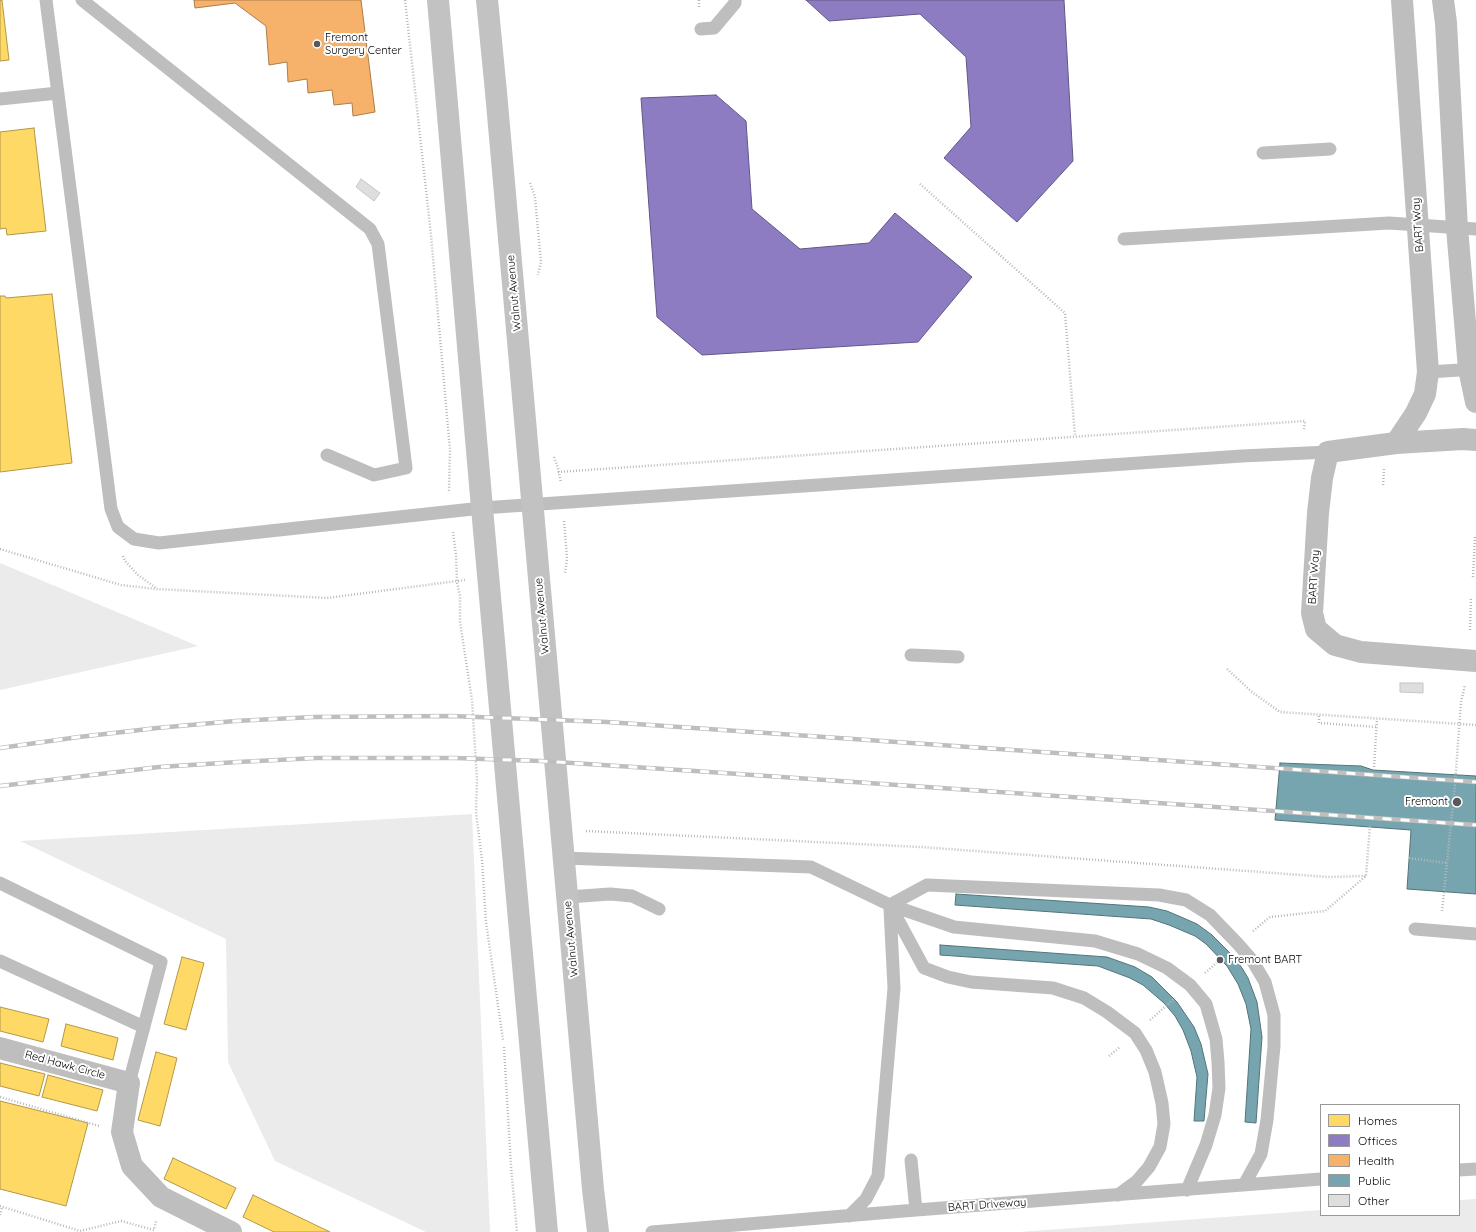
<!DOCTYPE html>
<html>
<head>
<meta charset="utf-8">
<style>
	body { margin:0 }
	#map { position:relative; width:1476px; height:1232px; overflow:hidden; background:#fff; font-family:Quicksand,sans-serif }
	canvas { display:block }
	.legend { position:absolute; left:1320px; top:1104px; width:140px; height:112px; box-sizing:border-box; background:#fff; border:1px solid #999; margin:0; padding:5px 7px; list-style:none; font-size:12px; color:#000 }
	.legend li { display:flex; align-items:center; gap:8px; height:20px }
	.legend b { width:20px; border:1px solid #999 }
</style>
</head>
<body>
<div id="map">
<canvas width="1476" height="1232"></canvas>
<ul class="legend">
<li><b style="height:11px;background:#ffd966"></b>Homes</li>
<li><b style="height:11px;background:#8e7cc3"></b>Offices</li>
<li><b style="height:11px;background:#f6b26b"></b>Health</li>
<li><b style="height:11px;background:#76a5af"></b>Public</li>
<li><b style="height:11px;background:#dedede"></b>Other</li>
</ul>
</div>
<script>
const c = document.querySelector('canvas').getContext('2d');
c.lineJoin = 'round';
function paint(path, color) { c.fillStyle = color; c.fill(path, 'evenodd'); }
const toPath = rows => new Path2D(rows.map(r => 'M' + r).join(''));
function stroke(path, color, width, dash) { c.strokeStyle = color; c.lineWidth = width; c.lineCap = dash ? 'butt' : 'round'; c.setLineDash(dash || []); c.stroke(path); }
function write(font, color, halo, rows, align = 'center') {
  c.font = font + ' Quicksand,sans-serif'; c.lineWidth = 4; c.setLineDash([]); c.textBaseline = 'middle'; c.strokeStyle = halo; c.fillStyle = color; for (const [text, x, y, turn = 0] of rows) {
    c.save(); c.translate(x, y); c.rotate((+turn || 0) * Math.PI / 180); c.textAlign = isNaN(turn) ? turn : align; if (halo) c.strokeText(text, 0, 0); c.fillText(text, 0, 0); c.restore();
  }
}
paint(toPath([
	[0,563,198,646,0,690],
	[472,814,490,1232,426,1232,275,1161,228,1062,226,939,20,841],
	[1476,1199,1476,1232,1019,1232,1321,1210,1321,1215,1459,1215,1459,1200]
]), '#ebebeb');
const homes = toPath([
	[0,0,2,0,9,60,0,61,0,0],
	[34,128,46,231,7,235,6,228,0,229,0,132,34,128],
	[52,294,72,463,0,472,0,296,5,296,6,298,52,294],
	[182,957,204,963,186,1030,164,1024,182,957],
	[0,1007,49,1019,43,1042,0,1031,0,1007],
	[66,1024,118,1038,113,1060,61,1046,66,1024],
	[156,1052,177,1058,160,1126,138,1120,156,1052],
	[0,1063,45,1074,39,1096,0,1086,0,1063],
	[48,1075,103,1090,97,1111,42,1097,48,1075],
	[0,1101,88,1123,66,1206,0,1189,0,1101],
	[173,1158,236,1188,226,1209,164,1179,173,1158],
	[253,1195,330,1232,274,1232,243,1217,253,1195]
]);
paint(homes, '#ffd966');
stroke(homes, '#b29847', 1);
const offices = toPath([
	[806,0,1064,0,1073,161,1017,222,944,158,971,127,966,57,920,14,829,21,806,0],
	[716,95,746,121,752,209,800,249,869,243,895,213,972,277,918,342,702,355,657,317,641,98,716,95]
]);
paint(offices, '#8e7cc3');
stroke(offices, '#635788', 1);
const health = toPath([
	[194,0,361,0,375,112,353,116,352,103,334,105,332,90,308,93,307,79,288,82,287,62,269,65,266,26,235,3,195,8,194,0]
]);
paint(health, '#f6b26b');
stroke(health, '#ac7d4b', 1);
const public = toPath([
	[1280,763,1361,766,1373,770,1476,776,1476,894,1407,889,1411,830,1275,820,1280,763],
	[956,894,1149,907,1167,911,1181,917,1197,924,1212,935,1233,956,1242,968,1248,978,1257,1002,1262,1037,1256,1123,1245,1122,1251,1029,1246,1004,1238,984,1227,966,1206,944,1195,936,1169,925,1151,919,955,905,956,894],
	[940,945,1107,957,1135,967,1152,977,1177,1002,1194,1027,1201,1044,1208,1074,1204,1121,1194,1121,1197,1077,1191,1051,1183,1030,1175,1016,1164,1003,1143,985,1130,978,1098,966,940,955,940,945]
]);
paint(public, '#76a5af');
stroke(public, '#53747a', 1);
const building = toPath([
	[361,179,380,193,374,201,356,187,361,179],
	[1400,683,1423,683,1423,693,1400,692,1400,683]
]);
paint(building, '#dedede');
stroke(building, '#c6c6c6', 1);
stroke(toPath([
	[405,0,431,235,450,450,449,491],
	[699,0,699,9],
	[530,183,535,197,541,262,538,275],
	[920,184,1065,313,1075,436],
	[554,457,558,468,561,483],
	[558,472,1305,421,1304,429],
	[1383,485,1384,469],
	[564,521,567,558,565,574],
	[453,532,456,555,457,582,460,596,460,622,472,700,477,780,476,812,482,860,486,922,503,1040],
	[0,549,121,585,156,589,327,598,465,580],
	[123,556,125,561,138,575,156,588],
	[1473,577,1475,536],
	[1470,630,1471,597],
	[1227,669,1252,692,1280,712,1476,725],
	[1319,716,1319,723,1377,727],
	[1374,767,1377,719],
	[586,831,921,847,1328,877,1366,876],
	[1409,858,1447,863],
	[1442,911,1455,784,1461,702,1465,685],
	[1253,931,1270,917,1325,911,1366,876,1370,826],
	[1205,973,1222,958],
	[1150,1020,1175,998],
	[504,1047,511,1166,517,1232],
	[1109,1056,1120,1047],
	[0,1097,99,1126],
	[0,1206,80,1231,121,1221,154,1230,156,1221],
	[0,1215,2,1207]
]), '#b9b9b9', 2.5, [1, 2]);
stroke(toPath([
	[46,0,111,509,118,527,134,539,159,543,482,508,1242,456,1328,452],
	[82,0,370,229,378,244,406,468,374,475,327,455],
	[701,29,714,28,735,3,735,0],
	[0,99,58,93],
	[1263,153,1330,149],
	[1124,239,1389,223,1476,229],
	[1428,372,1476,369],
	[911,655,958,657],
	[564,858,811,867,890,905,954,927,1095,941,1138,954,1167,968,1190,985,1206,1004,1216,1039,1218,1062,1219,1088,1215,1115,1206,1145,1187,1190],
	[0,883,161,962,129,1083],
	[568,897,610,894,632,896,659,909],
	[890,905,927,885,1159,895,1186,900,1210,915,1238,944,1252,960,1265,982,1274,1015,1274,1046,1267,1120,1261,1154,1244,1185],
	[890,905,924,968,948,977,971,982,1053,988,1084,998,1107,1012,1135,1033,1146,1050,1155,1072,1162,1103,1164,1124,1160,1147,1149,1167,1137,1181,1118,1195],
	[1415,929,1476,934],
	[0,961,144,1027],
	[911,1160,916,1210],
	[1459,1170,1476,1169],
	[849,1216,866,1199,878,1176,894,988,890,909],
	[652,1232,916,1210,1321,1179]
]), '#bebebe', 13);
stroke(toPath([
	[1402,0,1428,372,1425,394,1416,413,1396,443,1328,452,1322,478,1318,513,1312,613,1316,629,1335,645,1361,652,1476,661],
	[1443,0,1446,23,1457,228,1469,369,1476,402],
	[1396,443,1463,439,1476,440],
	[0,1048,129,1083,122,1132,132,1166,161,1197,231,1232]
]), '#bebebe', 22);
stroke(toPath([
	[438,0,482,508,547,1232],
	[487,0,496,92,593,1189,598,1232]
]), '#c2c2c2', 22);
const rail = toPath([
	[0,748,79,737,157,728,235,721,314,717,451,716,607,722,1476,782],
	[0,786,159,767,238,762,316,758,455,758,541,761,695,771,1476,825]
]);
stroke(rail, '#bebebe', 4.5);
stroke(rail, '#fff', 3, [9]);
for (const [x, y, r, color] of [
	[317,44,4,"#595959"],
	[1457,802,5,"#595959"],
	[1220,960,4,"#595959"]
]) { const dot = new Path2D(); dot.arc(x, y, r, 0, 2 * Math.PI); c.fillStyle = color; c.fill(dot); stroke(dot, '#fff', 1.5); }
write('11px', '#000', '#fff', [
	["Fremont",325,38],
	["Surgery Center",325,51],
	["Fremont",1448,802,"right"],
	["Fremont BART",1228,960]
], 'left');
write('11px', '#000', '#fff', [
	["BART Way",1418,225,-94],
	["Walnut Avenue",514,293,-95],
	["BART Way",1314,577,-86],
	["Walnut Avenue",542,616,-95],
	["Walnut Avenue",571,939,-95],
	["Red Hawk Circle",65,1065,15],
	["BART Driveway",987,1205,-4]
]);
</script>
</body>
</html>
